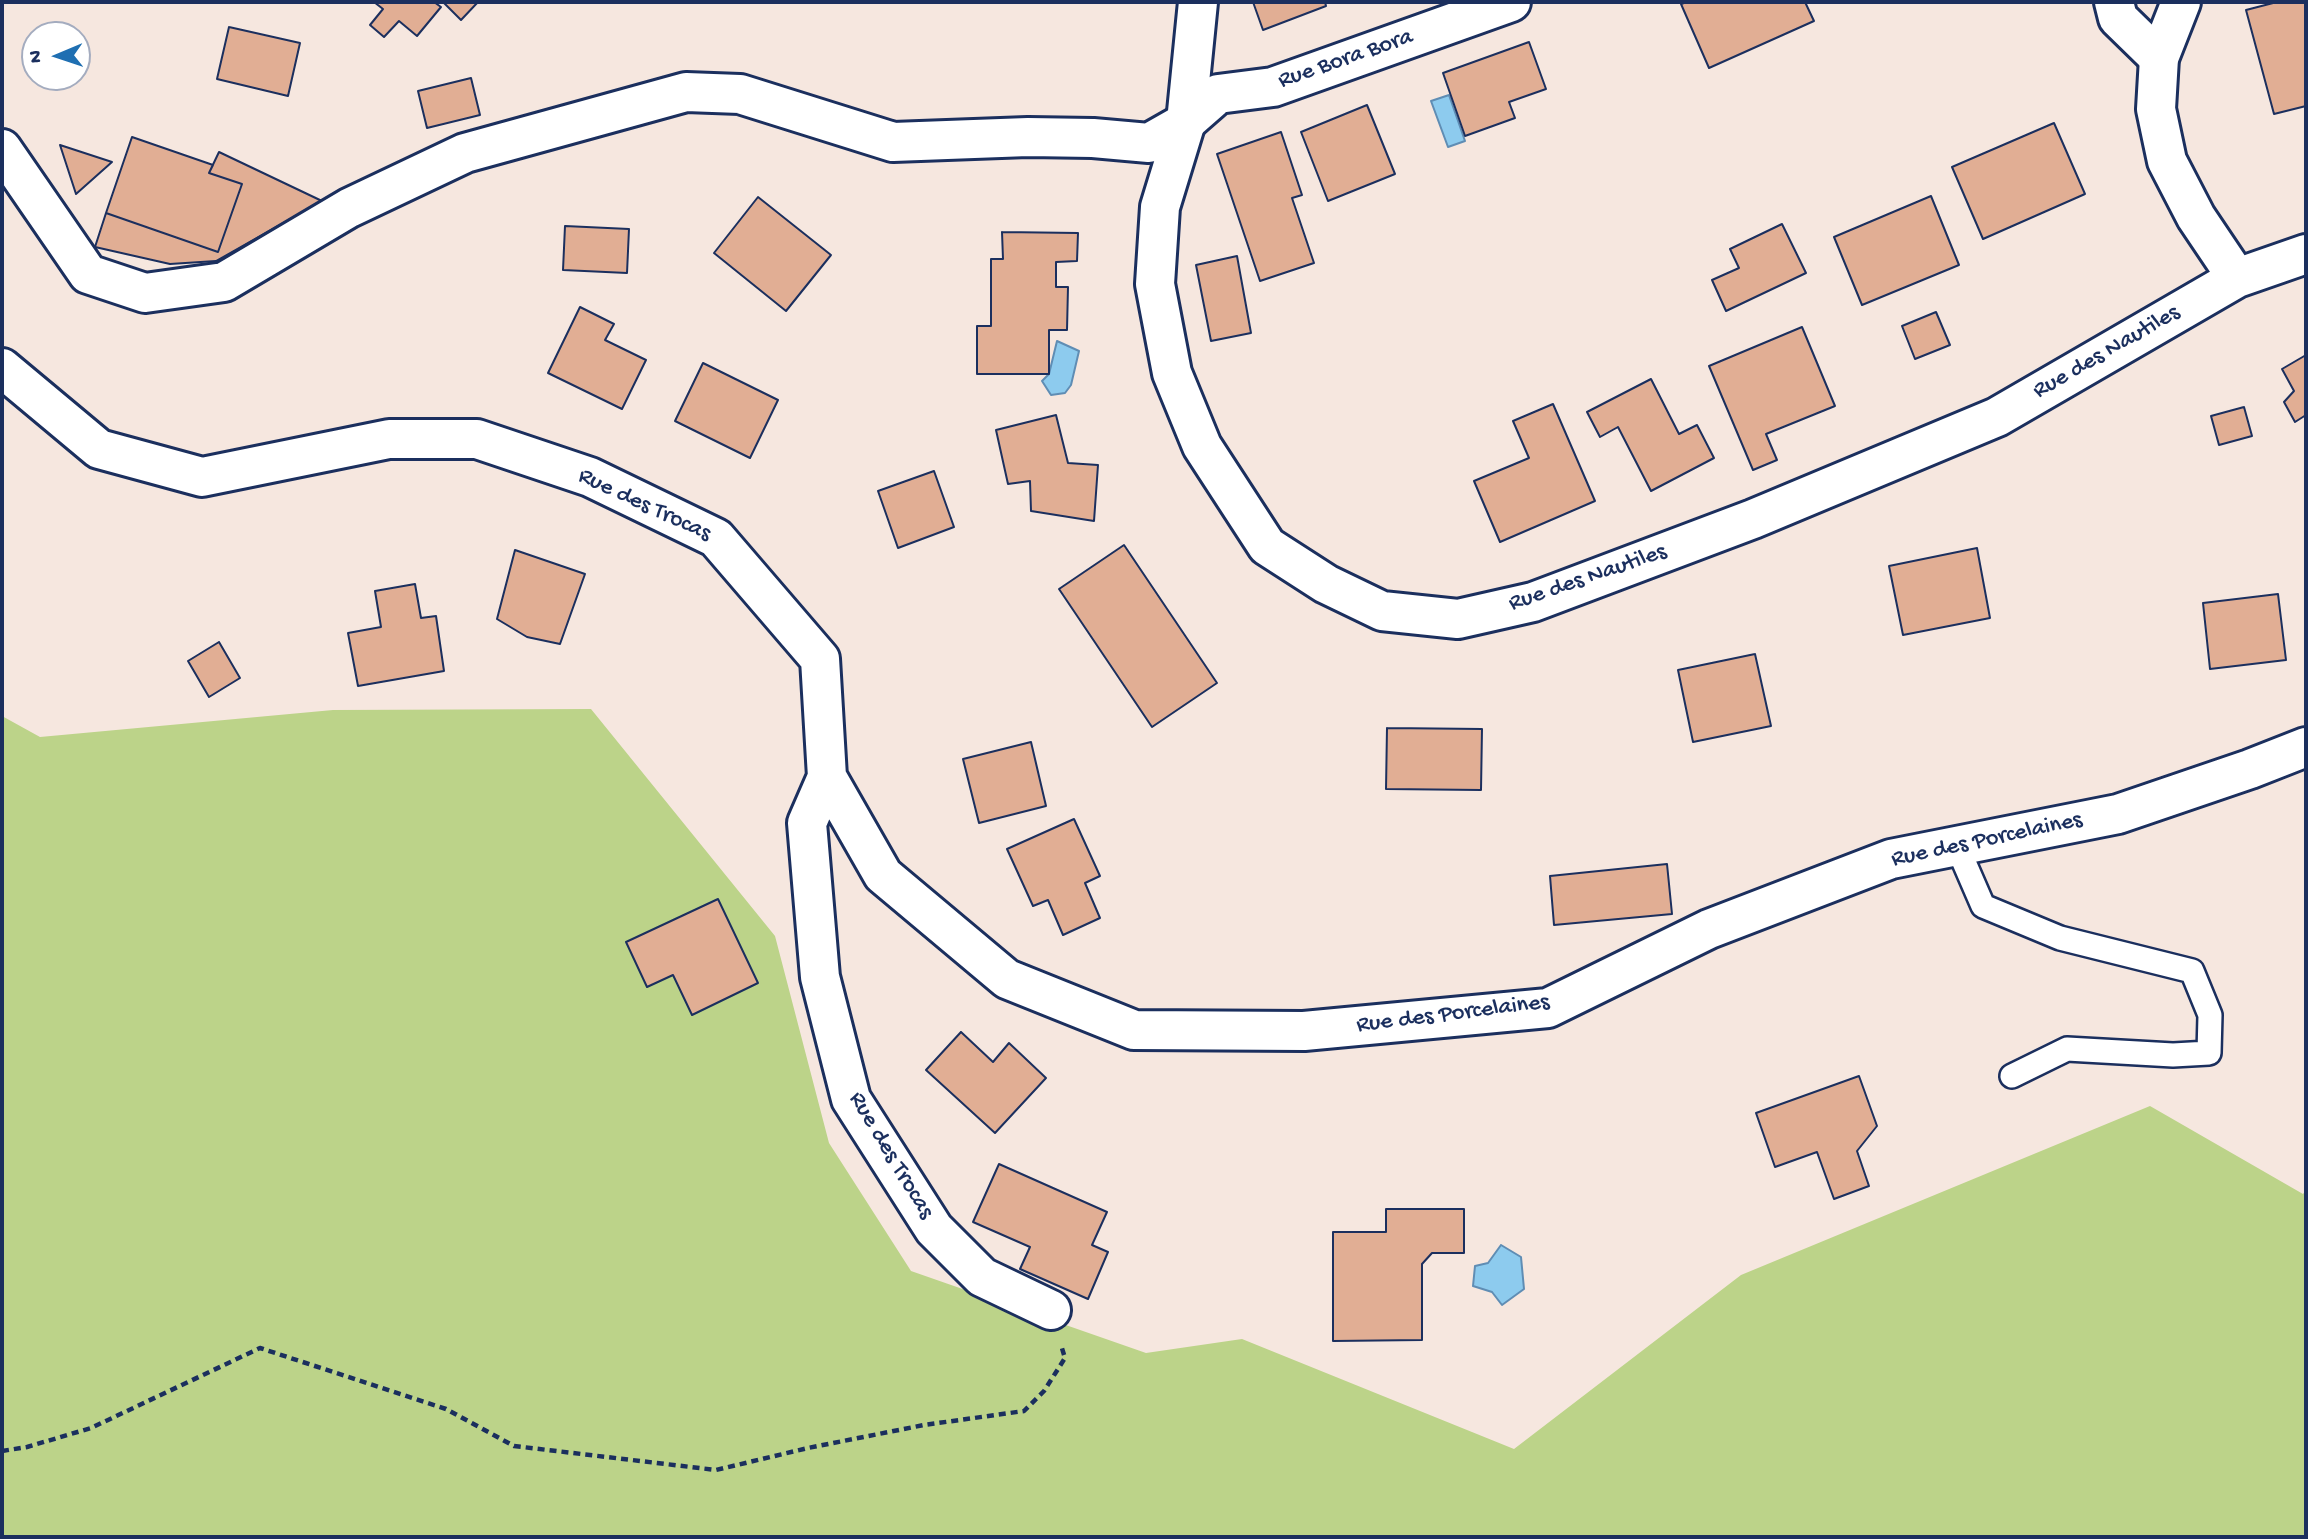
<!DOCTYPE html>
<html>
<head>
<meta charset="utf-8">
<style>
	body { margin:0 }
	#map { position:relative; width:2308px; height:1539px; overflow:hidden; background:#f6e7df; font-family:"Gochi Hand",sans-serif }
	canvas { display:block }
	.frame { position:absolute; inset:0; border:4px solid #1b2f5e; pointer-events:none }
	.north { position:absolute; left:21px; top:21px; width:70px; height:70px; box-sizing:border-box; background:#fff; border:2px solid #a4acbf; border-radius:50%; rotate:268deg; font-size:19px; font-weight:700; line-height:28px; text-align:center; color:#1b2f5e }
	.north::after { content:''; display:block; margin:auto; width:24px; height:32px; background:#1f6fb2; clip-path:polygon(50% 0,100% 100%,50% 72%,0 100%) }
</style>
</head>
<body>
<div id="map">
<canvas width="2308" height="1539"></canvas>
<div class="frame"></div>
<div class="north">N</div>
</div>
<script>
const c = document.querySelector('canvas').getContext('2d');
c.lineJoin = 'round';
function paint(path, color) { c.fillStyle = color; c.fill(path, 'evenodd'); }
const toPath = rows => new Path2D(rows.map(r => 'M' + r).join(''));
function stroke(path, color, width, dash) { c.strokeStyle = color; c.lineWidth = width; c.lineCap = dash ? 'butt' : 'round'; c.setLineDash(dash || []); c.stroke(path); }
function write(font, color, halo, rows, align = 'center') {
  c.font = font + ' "Gochi Hand",sans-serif'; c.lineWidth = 6; c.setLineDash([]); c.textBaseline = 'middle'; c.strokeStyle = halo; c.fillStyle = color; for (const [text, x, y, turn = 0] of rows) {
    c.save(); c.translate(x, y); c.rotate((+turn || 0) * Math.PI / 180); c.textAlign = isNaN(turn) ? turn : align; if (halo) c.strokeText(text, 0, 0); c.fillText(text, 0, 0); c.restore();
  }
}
paint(toPath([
	[591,709,775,936,829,1143,911,1271,1146,1353,1242,1339,1514,1449,1741,1275,2150,1106,2303,1194,2306,1190,2306,1537,2,1537,2,716,40,737,333,710]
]), '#bcd389');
const water = toPath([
	[1449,95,1465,141,1448,147,1431,101,1449,95],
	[1057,341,1079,351,1071,385,1065,393,1051,395,1042,381,1049,374,1057,341],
	[1501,1245,1521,1257,1524,1289,1502,1305,1492,1292,1473,1286,1475,1266,1488,1263,1501,1245]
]);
paint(water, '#8dcbee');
stroke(water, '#5f8db4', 2);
const building = toPath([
	[374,2,434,2,441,7,417,36,399,21,384,37,370,25,383,9,374,2],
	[443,2,478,2,461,20,443,2],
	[1253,2,1325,2,1326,6,1263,30,1253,2],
	[1687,2,1805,2,1814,21,1709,68,1681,4,1687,2],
	[2277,2,2306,2,2306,106,2274,114,2246,10,2277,2],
	[229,27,300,43,288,96,217,79,229,27],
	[1529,42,1546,89,1509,102,1515,118,1465,136,1443,73,1529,42],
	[471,78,480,115,427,128,418,91,471,78],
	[1367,105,1395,174,1328,201,1301,132,1367,105],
	[2054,123,2085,194,1983,239,1952,167,2054,123],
	[1281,132,1302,195,1292,198,1314,263,1260,281,1217,154,1281,132],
	[132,137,213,165,209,173,242,184,218,252,106,213,132,137],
	[60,145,112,162,76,194,60,145],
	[219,152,322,201,216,261,170,264,95,247,106,213,218,252,242,184,209,173,219,152],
	[1931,196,1959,265,1862,305,1834,237,1931,196],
	[758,197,831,255,786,311,714,253,758,197],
	[1782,224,1806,273,1726,311,1712,280,1739,268,1730,249,1782,224],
	[565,226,629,229,627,273,563,270,565,226],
	[1002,232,1078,233,1077,261,1056,262,1056,287,1068,287,1067,330,1049,330,1049,374,977,374,977,326,991,326,991,259,1003,259,1002,232],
	[1237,256,1251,333,1211,341,1196,265,1237,256],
	[580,307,614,324,605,340,646,360,622,409,548,373,580,307],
	[1936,312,1950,345,1915,359,1902,326,1936,312],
	[1802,327,1835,406,1766,434,1777,460,1753,470,1709,366,1802,327],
	[2306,355,2306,415,2295,422,2284,402,2294,391,2282,369,2306,355],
	[703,363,778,400,750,458,675,421,703,363],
	[1651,379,1679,434,1697,425,1714,458,1651,491,1618,427,1600,437,1587,412,1651,379],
	[1553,404,1595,501,1500,542,1474,481,1529,458,1513,421,1553,404],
	[2244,407,2252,436,2219,445,2211,416,2244,407],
	[1056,415,1068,463,1098,465,1094,521,1031,511,1030,481,1008,484,996,430,1056,415],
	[934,471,954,527,898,548,878,491,934,471],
	[1124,545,1217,683,1152,727,1059,589,1124,545],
	[1977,548,1990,618,1903,635,1889,566,1977,548],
	[515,550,585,574,560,644,527,637,497,619,515,550],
	[415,584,421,618,436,616,444,671,358,686,348,633,381,627,375,591,415,584],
	[2278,594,2286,660,2210,669,2203,603,2278,594],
	[219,642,240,678,209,697,188,661,219,642],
	[1755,654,1771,726,1693,742,1678,670,1755,654],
	[1387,728,1482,729,1481,790,1386,789,1387,728],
	[1031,742,1046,806,979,823,963,759,1031,742],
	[1074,819,1100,876,1085,883,1100,918,1063,935,1048,900,1033,906,1007,849,1074,819],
	[1667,864,1672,914,1554,925,1550,876,1667,864],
	[718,899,758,983,692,1015,673,975,647,987,626,942,718,899],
	[961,1032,993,1062,1009,1043,1046,1078,995,1133,926,1070,961,1032],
	[1859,1076,1877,1126,1857,1151,1869,1186,1834,1199,1817,1152,1775,1167,1756,1113,1859,1076],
	[999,1164,1107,1212,1092,1245,1108,1252,1088,1299,1020,1269,1030,1247,973,1222,999,1164],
	[1386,1209,1464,1209,1464,1253,1432,1253,1422,1264,1422,1340,1333,1341,1333,1232,1386,1232,1386,1209]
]);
paint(building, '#e1ae94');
stroke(building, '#1b2f5e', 2);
const service = toPath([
	[1957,846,1983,906,2060,938,2192,971,2210,1015,2209,1053,2173,1055,2067,1049,2012,1076]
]);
const minor = toPath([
	[2114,2,2118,18,2159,58],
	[2,149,88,274,145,293,224,282,349,208,465,153,686,92,740,94,893,142,1028,137,1093,138,1149,143,1186,122,1218,94,1273,87,1511,2],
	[2,368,99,449,202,477,389,439,477,439,590,477,716,538,820,659,827,777,807,823,820,977,851,1099,934,1229,982,1277,1051,1310],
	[827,777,883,875,1007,979,1134,1030,1304,1031,1548,1008,1709,929,1891,859,2118,814,2250,769,2306,747]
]);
const tertiary = toPath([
	[1198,2,1186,122,1160,207,1155,284,1172,373,1202,446,1267,546,1326,584,1382,611,1458,619,1533,602,1753,519,1997,417,2237,278,2306,254],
	[2181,2,2159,58,2156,109,2167,161,2196,217,2237,278]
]);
stroke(service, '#1b2f5e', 28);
stroke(minor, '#1b2f5e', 44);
stroke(tertiary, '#1b2f5e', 44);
stroke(toPath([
	[2,1451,27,1447,91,1428,260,1348,446,1409,514,1446,716,1470,808,1448,924,1425,1024,1411,1044,1391,1065,1358,1061,1345]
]), '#1b2f5e', 4.5, [7, 5]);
stroke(service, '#fff', 23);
stroke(minor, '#fff', 38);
stroke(tertiary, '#fff', 38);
write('24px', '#1b2f5e', '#fff', [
	["Rue Bora Bora",1346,60,-19],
	["Rue des Nautiles",2107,353,-30],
	["Rue des Trocas",644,506,25],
	["Rue des Nautiles",1588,579,-19],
	["Rue des Porcelaines",1987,841,-12],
	["Rue des Porcelaines",1453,1015,-7],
	["Rue des Trocas",890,1156,59]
]);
</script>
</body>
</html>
